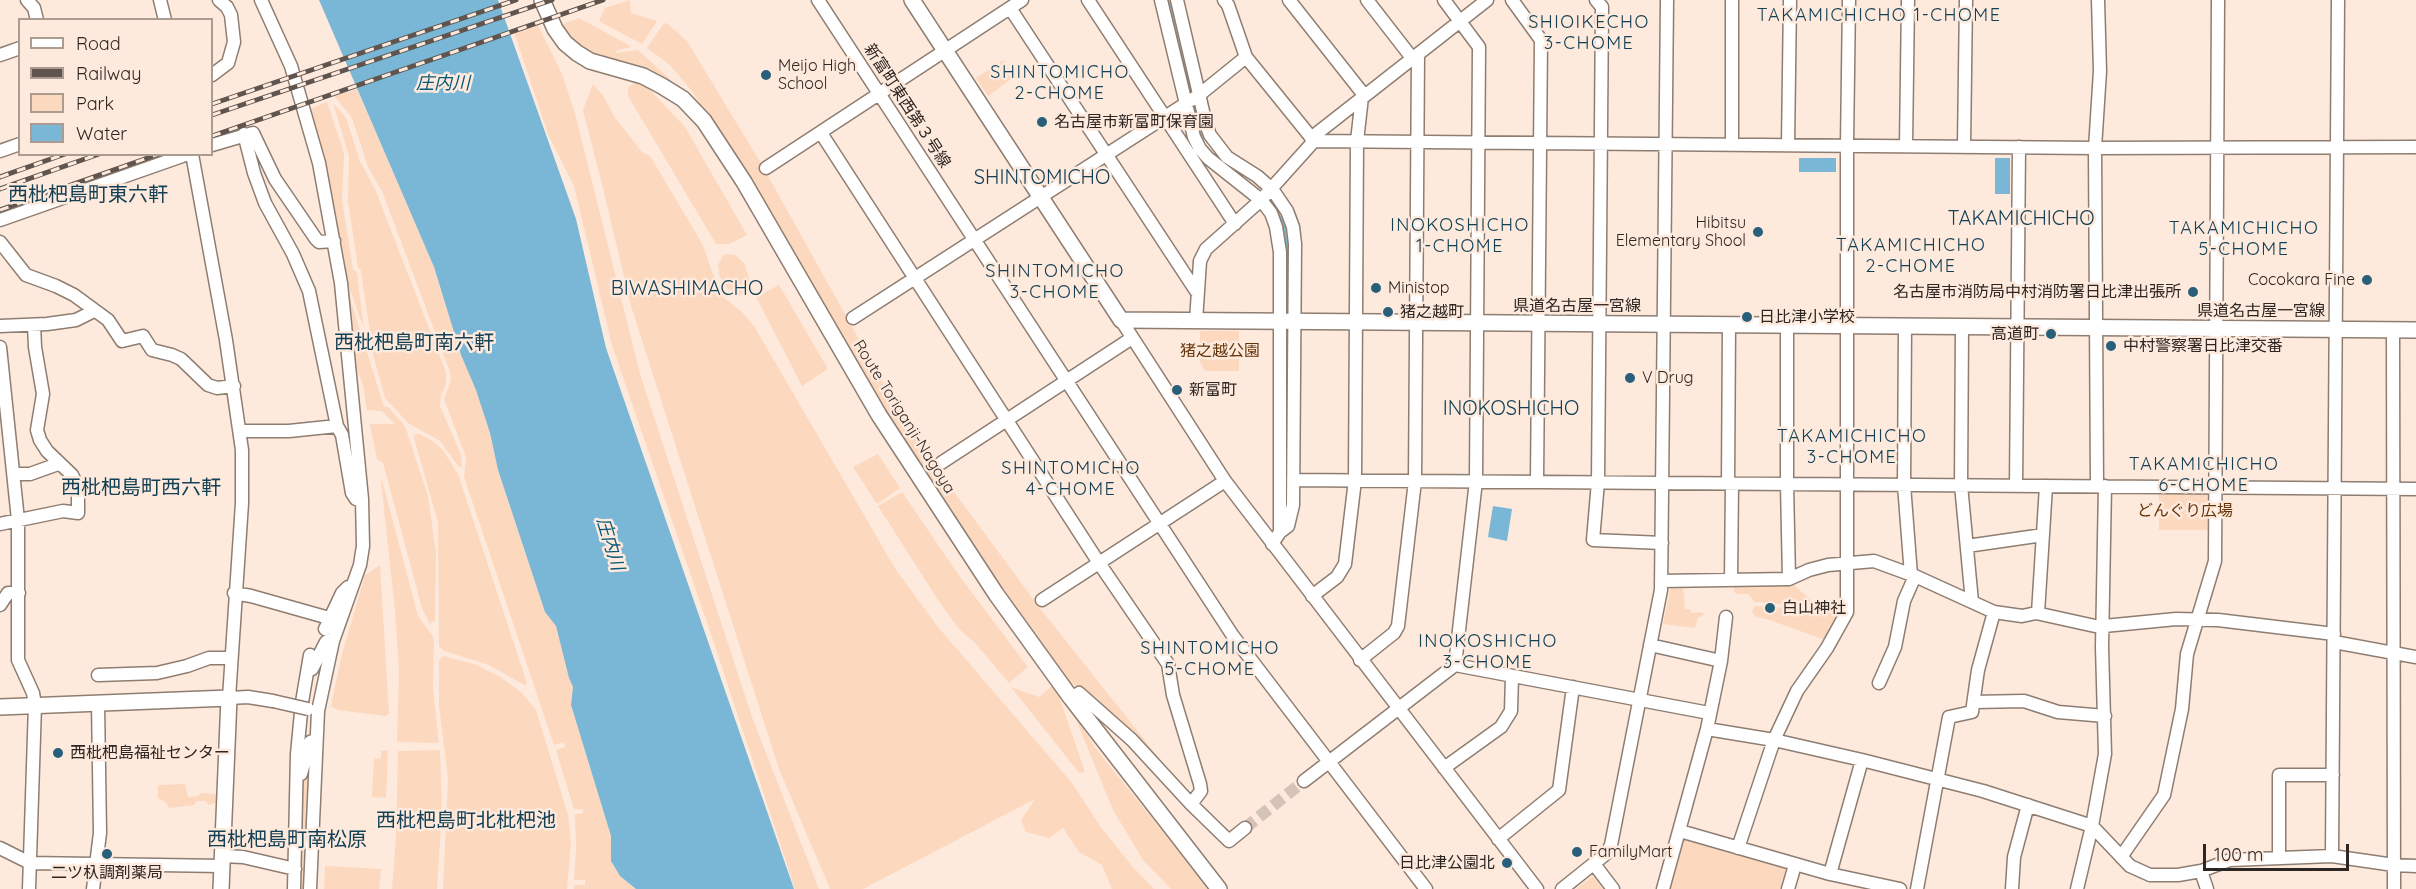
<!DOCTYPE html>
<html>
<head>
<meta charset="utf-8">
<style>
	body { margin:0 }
	#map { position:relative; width:2416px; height:889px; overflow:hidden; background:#feeadd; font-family:Quicksand,sans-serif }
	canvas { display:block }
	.legend { position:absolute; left:18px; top:18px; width:195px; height:138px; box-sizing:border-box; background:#feeadd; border:2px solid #ab9c92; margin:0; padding:8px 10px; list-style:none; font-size:18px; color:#2e2622 }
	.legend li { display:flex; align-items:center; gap:12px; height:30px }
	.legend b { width:30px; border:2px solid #ab9c92 }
	.scale { position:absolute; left:2203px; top:844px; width:146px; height:27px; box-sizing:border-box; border:3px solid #2e2622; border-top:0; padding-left:8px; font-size:18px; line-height:21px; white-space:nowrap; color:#2e2622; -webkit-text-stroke:4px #feeadd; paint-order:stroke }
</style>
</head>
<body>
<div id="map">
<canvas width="2416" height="889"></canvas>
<ul class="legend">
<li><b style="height:8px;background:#fff"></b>Road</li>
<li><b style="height:8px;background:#5f544e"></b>Railway</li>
<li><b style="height:16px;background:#fcd8bf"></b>Park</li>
<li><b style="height:16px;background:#7ab7d7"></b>Water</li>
</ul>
<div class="scale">100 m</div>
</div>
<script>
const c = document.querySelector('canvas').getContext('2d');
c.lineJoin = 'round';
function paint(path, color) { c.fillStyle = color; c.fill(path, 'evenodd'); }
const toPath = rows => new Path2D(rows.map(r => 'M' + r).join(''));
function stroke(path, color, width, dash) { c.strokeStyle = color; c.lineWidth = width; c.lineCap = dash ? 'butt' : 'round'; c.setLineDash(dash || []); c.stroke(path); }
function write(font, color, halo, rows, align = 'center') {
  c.font = font + ' Quicksand,"Noto Sans JP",sans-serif'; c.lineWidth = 5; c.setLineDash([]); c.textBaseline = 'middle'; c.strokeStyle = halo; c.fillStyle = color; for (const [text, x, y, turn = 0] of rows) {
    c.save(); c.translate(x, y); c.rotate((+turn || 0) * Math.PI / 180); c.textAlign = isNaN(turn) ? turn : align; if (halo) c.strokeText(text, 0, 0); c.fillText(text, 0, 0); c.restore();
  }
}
paint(toPath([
	[630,0,631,13,657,21,642,44,599,21,605,8],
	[579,18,632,47,617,50,616,53,638,50,672,81,595,56,578,45,560,25],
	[536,21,562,74,575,113,640,374,752,717,819,889,795,889,711,634,612,345,574,186,548,134,513,29],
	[664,23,668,24,687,41,762,165,889,393,946,481,1039,607,1186,792,1134,738,1077,686,1066,680,1018,618,883,410,692,91,670,65,647,48],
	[1003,60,1014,77,988,96,976,78],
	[638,81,652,92,685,127,747,235,729,244,716,244,628,96,628,87],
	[593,84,604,97,614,116,642,152,650,156,703,245,712,272,723,297,742,312,754,326,896,570,938,627,1072,783,1100,826,1132,866,1154,889,1112,889,1102,865,1079,852,1063,828,1049,838,1026,832,1021,820,1035,799,863,889,830,889,779,769,631,306,602,184,583,110],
	[357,89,434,267,461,355,476,389,490,433,498,470,545,612,556,626,569,678,573,687,571,705,611,836,611,861,620,876,636,889,574,889,574,885,585,885,585,880,574,880,576,849,575,814,583,813,583,809,574,809,556,750,565,747,564,742,554,745,464,477,466,457,444,399,451,380,450,372,382,191,368,167,352,118,334,96],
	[327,102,344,153,342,200,353,269,357,273,364,329,343,270,310,111,312,108],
	[333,103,346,118,360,161,375,189,446,372,446,385,441,394,440,406,461,455,462,467,459,467,440,441,408,423,385,398,373,354,361,271,358,267,348,201,349,156],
	[724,254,735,255,744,263,750,281,746,291,739,296,727,288,720,277,718,265],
	[779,285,828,369,802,386,756,297],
	[347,288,384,407,388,407,405,426,428,496,436,553,435,620,430,624,422,608,385,470,383,463,377,459,370,424,395,424,382,411,367,410,363,385,353,359],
	[1200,331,1239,331,1239,371,1205,371,1200,362],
	[419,434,434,442,443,450,458,474,526,680,527,684,524,685,489,665,444,651,439,646,438,522,414,438,414,435],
	[878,454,900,488,877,504,853,467],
	[382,480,418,616,434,638,433,689,439,743,397,742,399,670,395,610,381,482],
	[2161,491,2209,491,2211,494,2211,530,2159,530,2159,494],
	[902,492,958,574,1028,667,1009,683,977,645,959,629,938,600,878,506],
	[380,565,389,714,385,716,338,710,331,706,341,658,365,575],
	[1794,585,1812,601,1833,604,1834,608,1755,602,1748,594,1737,594,1734,592,1734,586],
	[1671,586,1683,586,1685,609,1689,609,1692,613,1700,612,1705,614,1698,618,1695,628,1663,624],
	[1755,606,1787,608,1792,616,1797,615,1800,609,1832,612,1835,615,1836,623,1825,639,1822,639,1767,619,1755,617,1752,611],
	[443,656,477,665,500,677,521,692,536,710,568,815,571,843,567,889,443,889,448,779,439,705,439,661],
	[1053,685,1057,690,1085,772,1079,773,1011,687,1039,697],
	[1072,710,1096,749,1209,889,1171,889,1143,860,1113,810],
	[311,750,308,825,297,857,298,783],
	[388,750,386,798,372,797,374,759,381,758,381,751],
	[440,750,442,810,437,889,392,889,396,837,398,751],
	[185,784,188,797,197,796,201,793,218,794,218,802,209,805,205,801,197,801,194,805,169,808,166,802,158,798,158,786,160,785],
	[1682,836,1787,866,1789,870,1783,889,1667,889],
	[306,843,304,889,295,889,296,866],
	[325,866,381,869,379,889,324,889],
	[1593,876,1603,889,1576,889]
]), '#fcd8bf');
paint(toPath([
	[319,0,498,0,576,219,606,348,794,889,636,889,620,876,611,861,611,836,571,705,573,687,569,678,556,626,545,612,498,470,490,433,476,390,461,355,434,267],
	[1799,158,1836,158,1836,172,1799,172],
	[1995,158,2010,158,2010,194,1995,194],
	[1493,506,1512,509,1507,541,1488,537]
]), '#7ab7d7');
stroke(toPath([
	[1168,0,1185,74],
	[1196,119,1202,141],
	[1268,198,1278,214,1284,227,1287,247,1287,278],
	[1287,461,1287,331]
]), '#7ab7d7', 3);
stroke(toPath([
	[1245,828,1304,781]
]), '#d4c3b8', 12, [12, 6]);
const minor = toPath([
	[27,0,34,8,37,20],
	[160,0,165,20],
	[261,0,291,66,319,163,341,283,362,499,363,546,360,565,333,641,318,711,310,889],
	[818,0,1233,636,1426,889],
	[1088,0,1235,224],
	[1161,0,1194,137,1200,149,1208,158,1261,200,1271,213,1276,227,1280,252,1280,532,1272,544],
	[1177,0,1206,124,1210,135,1227,157,1257,176,1272,189,1287,211,1293,227,1295,244,1293,505,1288,526,1280,532],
	[1224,0,1228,5,1246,57,1314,141],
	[1289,0,1364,95],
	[1367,0,1412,58],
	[1512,0,1541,40,1537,482],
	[1596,0,1602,7,1598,482,1593,540,1662,543],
	[1010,8,1196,291],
	[0,55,20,48],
	[212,75,228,63,234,42,231,15,227,7,219,0],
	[821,133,1099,563,1168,664,1173,695,1200,784,1201,791,1191,804],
	[244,134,254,173,265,203,293,254,309,291,337,426,342,435,352,493,356,499,362,501],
	[1311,138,1487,0],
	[1732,144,1732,0],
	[212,145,253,133,275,179,316,239,319,242,334,241],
	[1788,145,1790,0],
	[1906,146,1908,0],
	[1964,146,1966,0],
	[0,151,20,144],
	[192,154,226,340,242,450,242,503,229,698,248,697,273,701],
	[766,168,1022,0],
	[0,220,188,154],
	[0,242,26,275,56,286,74,295,108,320,122,341,143,336,152,350,172,355,181,359,208,385,217,388,234,386],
	[853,318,1199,95,1246,57],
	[1121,320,1225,481,1537,889],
	[1196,321,1200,261,1206,249,1261,200,1314,141,2095,148,2416,147],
	[1787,325,1787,484,1789,579,1809,570,1828,565,1874,561,1915,576,1994,612,2022,616,2036,613,2104,628],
	[0,326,47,324,76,320,94,311],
	[1905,326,1904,485,1911,575],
	[1962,327,1961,485,1972,602],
	[2393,330,2394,889],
	[0,347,18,520,18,660,33,693,35,705,29,889],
	[240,431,289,431,337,426],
	[941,463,1132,338],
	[14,474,30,474,58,464],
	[1293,480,2416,489],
	[1728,483,1729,325],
	[2016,486,2019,147],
	[2097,486,2095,148,2100,71,2098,0],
	[0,524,63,511,78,513,78,487,72,475,47,451,40,440,37,430,43,394,35,347,34,325],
	[1967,546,2043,535],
	[1731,580,1732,483],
	[1661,581,1789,579],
	[234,593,251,596,329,618],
	[1312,596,1337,577,1345,564,1355,480,1357,141,1362,97],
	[1042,600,1225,481],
	[0,605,8,593,19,593],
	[2038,613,2046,486],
	[2104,626,2176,619,2218,620,2334,634],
	[325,629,342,593,348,587],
	[2334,642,2416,657],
	[1650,645,1721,661],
	[1360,660,1394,633,1398,626,1415,481,1418,54],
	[1455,665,1709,713],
	[312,669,326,642,329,640,333,641],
	[98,675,157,673,187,666,209,658,231,658],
	[1879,683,1895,647,1904,601,1915,576],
	[1071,698,1079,693,1132,740,1191,804,1229,841,1245,828],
	[1974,702,2024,701,2058,712,2105,716],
	[1707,729,1774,740,1862,760,1983,791,2092,826,2130,866,2150,875,2178,875,2201,871,2230,860,2332,856,2394,865,2416,866],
	[1444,768,1501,727,1511,711,1512,676],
	[301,774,310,742,315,740],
	[1304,781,1455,665,1476,481,1479,47,1444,0],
	[1680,831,1830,874,1900,889],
	[1498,839,1559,790,1573,687],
	[0,848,30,863,222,866],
	[1738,848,1774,740,1797,691,1827,648,1847,612,1847,145,1849,0],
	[222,856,243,857,295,869],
	[2332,856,2338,0],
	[2121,857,2164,795,2182,709,2187,654,2215,561,2218,0],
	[2279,858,2279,775,2333,775],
	[1594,864,1613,889],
	[2201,871,2207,889],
	[1830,874,1862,760],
	[93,889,100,833,98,703],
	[294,889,297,754,302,702,310,655],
	[1562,889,1607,853,1611,845,1661,590,1667,0],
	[1663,889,1707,729,1721,661,1726,617],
	[1788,889,1795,865],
	[1917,889,1949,717,1972,712,1978,670,1994,612],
	[2012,889,2014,857,2028,805],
	[2077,889,2092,826,2105,754,2102,647,2105,486]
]);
const major = toPath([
	[542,0,555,29,565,43,577,53,590,61,643,76,662,86,683,99,704,121,744,182,879,415,996,594,1071,698,1219,889],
	[912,0,1121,320,2416,330],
	[0,707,229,698,221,889]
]);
stroke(minor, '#8e7d71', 15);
stroke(major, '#8e7d71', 18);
stroke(minor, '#fff', 12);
stroke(major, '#fff', 15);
const rail = toPath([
	[212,104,516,0],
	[212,115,552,0],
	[212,136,603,0],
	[0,177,65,154],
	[0,189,99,154],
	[0,210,159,154]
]);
stroke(rail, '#5f544e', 5);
stroke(rail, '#feeadd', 3, [9]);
const minorBridge = toPath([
	[273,701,308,709]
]);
stroke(minorBridge, '#8e7d71', 15, []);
stroke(minorBridge, '#fff', 12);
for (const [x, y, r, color] of [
	[766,75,6,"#285f7a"],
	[1042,122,6,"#285f7a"],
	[1758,232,6,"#285f7a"],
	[2367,280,6,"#285f7a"],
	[1376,288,6,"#285f7a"],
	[2193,292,6,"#285f7a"],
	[1388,312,6,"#285f7a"],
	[1747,317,6,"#285f7a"],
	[2051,334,6,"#285f7a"],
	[2111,346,6,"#285f7a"],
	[1630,378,6,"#285f7a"],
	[1177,390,6,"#285f7a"],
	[1770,608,6,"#285f7a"],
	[58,753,6,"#285f7a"],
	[1577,852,6,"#285f7a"],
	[107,854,6,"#285f7a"],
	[1507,863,6,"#285f7a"]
]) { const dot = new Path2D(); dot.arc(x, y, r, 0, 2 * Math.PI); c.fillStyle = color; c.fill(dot); stroke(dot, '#feeadd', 2); }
write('16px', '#2e2622', '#feeadd', [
	["Meijo High",778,66],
	["School",778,84],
	["名古屋市新富町保育園",1054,122],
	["Hibitsu",1746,223,"right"],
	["Elementary Shool",1746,241,"right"],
	["Cocokara Fine",2355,280,"right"],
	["Ministop",1388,288],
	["名古屋市消防局中村消防署日比津出張所",2181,292,"right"],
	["猪之越町",1400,312],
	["日比津小学校",1759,317],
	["高道町",2039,334,"right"],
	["中村警察署日比津交番",2123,346],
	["V Drug",1642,378],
	["新富町",1189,390],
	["白山神社",1782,608],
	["西枇杷島福祉センター",70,753],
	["FamilyMart",1589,852],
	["日比津公園北",1495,863,"right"],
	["二ツ杁調剤薬局",107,873,"center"]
], 'left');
write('16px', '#2e2622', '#feeadd', [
	["新富町東西第３号線",907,106,57],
	["県道名古屋一宮線",1577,306],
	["県道名古屋一宮線",2261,311],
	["Route Toriganji-Nagoya",904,417,58]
]);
write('16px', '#65350a', '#feeadd', [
	["猪之越公園",1220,351],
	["どんぐり広場",2185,511]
]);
c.letterSpacing = '1.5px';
write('18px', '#134055', '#feeadd', [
	["TAKAMICHICHO 1-CHOME",1879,16],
	["SHIOIKECHO",1589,23],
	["3-CHOME",1589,44],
	["SHINTOMICHO",1060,73],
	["2-CHOME",1060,94],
	["INOKOSHICHO",1460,226],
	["1-CHOME",1460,247],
	["TAKAMICHICHO",2244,229],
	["5-CHOME",2244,250],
	["TAKAMICHICHO",1911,246],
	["2-CHOME",1911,267],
	["SHINTOMICHO",1055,272],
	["3-CHOME",1055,293],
	["TAKAMICHICHO",1852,437],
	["3-CHOME",1852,458],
	["TAKAMICHICHO",2204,465],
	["6-CHOME",2204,486],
	["SHINTOMICHO",1071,469],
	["4-CHOME",1071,490],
	["INOKOSHICHO",1488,642],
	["3-CHOME",1488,663],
	["SHINTOMICHO",1210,649],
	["5-CHOME",1210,670]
]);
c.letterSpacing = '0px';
write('italic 18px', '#065878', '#feeadd', [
	["庄内川",443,84],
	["庄内川",610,544,73]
]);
write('20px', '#134055', '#feeadd', [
	["SHINTOMICHO",1042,178],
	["西枇杷島町東六軒",88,195],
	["TAKAMICHICHO",2021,219],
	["BIWASHIMACHO",687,289],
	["西枇杷島町南六軒",414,343],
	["INOKOSHICHO",1511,409],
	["西枇杷島町西六軒",141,488],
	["西枇杷島町北枇杷池",466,821],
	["西枇杷島町南松原",287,840]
]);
</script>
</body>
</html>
